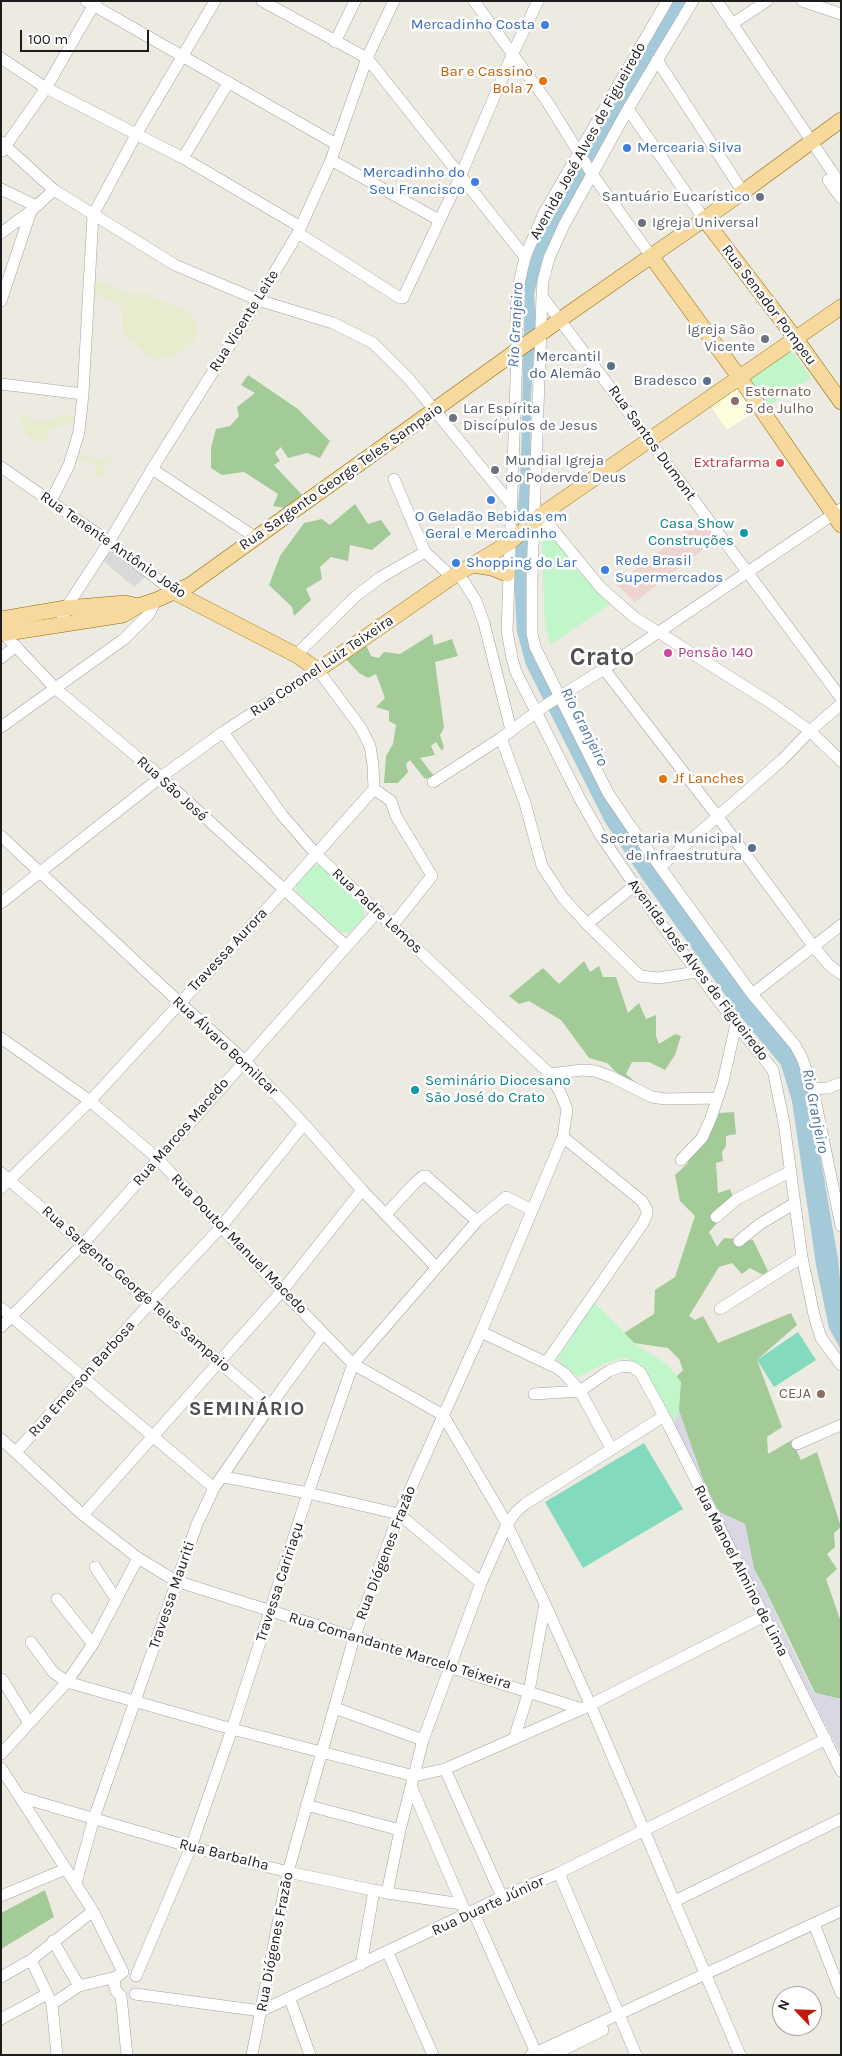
<!DOCTYPE html>
<html>
<head>
<meta charset="utf-8">
<style>
	body { margin:0 }
	#map { position:relative; width:842px; height:2056px; overflow:hidden; background:#edeae2; font-family:Karla,sans-serif }
	canvas { display:block }
	.frame { position:absolute; inset:0; border:2px solid #1c1c1c; pointer-events:none }
	.north { position:absolute; left:772px; top:1986px; width:50px; height:50px; box-sizing:border-box; background:#fff; border:1px solid #a4a4a4; border-radius:50%; rotate:294deg; font-size:14px; font-weight:700; line-height:20px; text-align:center; color:#1c1c1c }
	.north::after { content:''; display:block; margin:auto; width:18px; height:22px; background:#c01809; clip-path:polygon(50% 0,100% 100%,50% 72%,0 100%) }
	.scale { position:absolute; left:20px; top:30px; width:129px; height:22px; box-sizing:border-box; border:2px solid #1c1c1c; border-top:0; padding-left:6px; font-size:15px; line-height:18px; white-space:nowrap; color:#1c1c1c; -webkit-text-stroke:4px #fff; paint-order:stroke }
</style>
</head>
<body>
<div id="map">
<canvas width="842" height="2056"></canvas>
<div class="frame"></div>
<div class="north">N</div>
<div class="scale">100 m</div>
</div>
<script>
const c = document.querySelector('canvas').getContext('2d');
c.lineJoin = 'round';
function paint(path, color) { c.fillStyle = color; c.fill(path, 'evenodd'); }
const toPath = rows => new Path2D(rows.map(r => 'M' + r).join(''));
function stroke(path, color, width, dash) { c.strokeStyle = color; c.lineWidth = width; c.lineCap = dash ? 'butt' : 'round'; c.setLineDash(dash || []); c.stroke(path); }
function write(font, color, halo, rows, align = 'center') {
  c.font = font + ' Karla,sans-serif'; c.lineWidth = 5; c.setLineDash([]); c.textBaseline = 'middle'; c.strokeStyle = halo; c.fillStyle = color; for (const [text, x, y, turn = 0] of rows) {
    c.save(); c.translate(x, y); c.rotate((+turn || 0) * Math.PI / 180); c.textAlign = isNaN(turn) ? turn : align; if (halo) c.strokeText(text, 0, 0); c.fillText(text, 0, 0); c.restore();
  }
}
paint(toPath([
	[111,548,147,576,134,587,102,560]
]), '#dad9d9');
paint(toPath([
	[707,515,721,536,635,602,616,584]
]), '#eed5d2');
paint(toPath([
	[737,387,754,412,727,430,710,405]
]), '#fbfddb');
paint(toPath([
	[96,280,128,294,145,293,190,313,198,327,194,340,173,357,153,359,123,335,121,305,95,294],
	[24,414,40,422,58,416,75,416,75,421,52,429,43,443,27,436,20,423],
	[81,454,101,461,105,457,111,456,111,463,104,465,105,472,102,477,94,478,97,466,79,459]
]), '#e7ecce');
paint(toPath([
	[248,375,298,409,330,441,320,458,307,453,288,458,281,447,275,453,280,461,274,465,304,497,285,508,273,506,278,494,244,472,222,475,211,468,211,448,216,429,230,426,239,416,237,407,255,393,241,385],
	[355,504,368,524,381,520,391,534,372,550,350,545,348,561,331,557,320,567,322,579,306,589,311,600,294,616,292,607,269,585,280,556,304,523,322,519,330,525],
	[432,634,434,645,452,639,458,656,435,662,444,728,440,735,444,747,442,751,436,742,431,746,435,755,420,758,434,776,425,779,410,760,406,764,408,772,398,783,384,783,386,756,393,744,396,725,389,721,389,711,376,707,385,698,376,674,368,678,359,673,344,657,365,643,371,656,379,658,384,652,400,654],
	[584,961,590,972,599,966,603,977,616,977,628,1013,639,1003,646,1019,656,1015,656,1036,659,1044,675,1034,681,1036,675,1055,665,1070,649,1062,632,1062,626,1074,640,1086,632,1088,607,1063,589,1058,561,1020,529,1001,519,1004,509,996,543,968,559,984],
	[717,1111,718,1113,734,1112,736,1134,726,1136,726,1146,722,1152,723,1161,716,1163,718,1193,730,1189,735,1203,709,1232,717,1247,724,1238,753,1240,768,1271,763,1275,750,1268,742,1274,732,1263,719,1267,689,1316,695,1320,703,1316,718,1343,791,1313,797,1325,757,1360,782,1427,767,1437,768,1454,792,1440,801,1460,817,1452,841,1527,834,1533,835,1547,827,1554,837,1569,826,1579,841,1622,841,1699,815,1693,765,1589,754,1569,745,1524,719,1512,704,1482,679,1411,676,1377,683,1370,679,1359,668,1348,634,1343,624,1333,654,1314,655,1290,675,1277,695,1216,680,1201,675,1175,687,1164],
	[45,1890,54,1917,1,1949,1,1913]
]), '#a3cb98');
paint(toPath([
	[790,348,811,378,769,406,749,377],
	[548,529,577,570,610,604,550,645,545,625,543,583,542,536],
	[315,865,321,865,364,908,364,917,349,933,341,932,296,891,296,884],
	[594,1302,634,1343,668,1365,681,1382,679,1411,674,1422,644,1368,626,1358,608,1362,578,1377,557,1360]
]), '#c0f6c9');
paint(toPath([
	[798,1332,816,1360,774,1387,757,1360],
	[644,1443,683,1509,583,1568,545,1502]
]), '#83dabf');
paint(toPath([
	[679,1411,704,1482,719,1512,745,1524,754,1569,765,1589,785,1634,814,1693,841,1699,841,1755,680,1440,674,1422]
]), '#d8d7e3');
paint(toPath([
	[673,1,688,1,563,217,541,265,534,294,536,322,531,396,529,642,535,661,664,880,729,972,796,1055,803,1068,814,1120,838,1259,841,1289,841,1350,829,1328,816,1265,792,1101,781,1065,740,1016,639,874,605,822,526,665,517,632,514,580,521,461,525,280,535,246,561,196]
]), '#a4c9d9');
const minor = toPath([
	[86,1,336,144],
	[262,1,367,58,525,257],
	[474,1,548,103,592,174,651,256],
	[667,1,544,213,525,257,519,284,516,309,517,353,507,631,512,658,516,672,581,801,601,836,659,921,736,1024,773,1070,784,1123,802,1257,814,1315,821,1338,841,1365],
	[693,1,628,109,564,225,549,258,543,281,542,296,841,698],
	[717,1,841,185],
	[802,1,841,14],
	[732,24,767,1],
	[335,42,355,1],
	[1,58,46,88,183,158,299,226],
	[657,60,743,192],
	[628,109,704,219],
	[1,142,54,190,175,265,258,300,333,323,373,343,409,379,511,504],
	[2,151,46,88,96,1],
	[183,158,228,83],
	[331,160,439,220],
	[828,180,841,198],
	[1,189,36,206],
	[1,233,31,211],
	[298,233,400,298,403,298,460,177,513,53,538,1],
	[542,296,532,577,532,633,535,647,608,793,629,824,752,994,795,1045,802,1058,813,1089,841,1226],
	[1,301,31,211,54,190],
	[1,384,83,394],
	[1,467,109,542,174,592],
	[152,469,255,537],
	[394,479,425,552,452,577],
	[51,501,69,465,79,432,83,394,93,215,137,133,215,1],
	[541,515,601,588,634,617,771,703,810,731,841,761],
	[459,574,476,601,484,623,511,730],
	[61,623,66,608,109,542,152,469,258,300,298,233,331,160,367,58,394,1],
	[1,631,56,689,161,777,345,945],
	[296,655,356,596,381,577,425,552],
	[1,658,16,646],
	[604,669,718,817,814,947,829,965,841,974],
	[1,727,124,639,149,614,156,600],
	[223,732,282,815,316,854,550,1074,560,1092,567,1109,563,1137,481,1332,399,1514,354,1638,288,1872,252,2055],
	[433,782,501,738],
	[374,789,391,801,396,816,432,876,393,925],
	[1,836,179,1002,244,1060,304,1124,362,1190,436,1267],
	[660,867,782,760,810,731,841,704],
	[1,903,161,777,223,732,318,670,361,728,370,746,373,765,374,789],
	[587,924,634,886],
	[697,972,659,978,640,976,587,924,563,898,542,866,525,803,501,738,546,705,604,669,841,509],
	[752,994,841,925],
	[1,1038,90,1101,157,1158,221,1227,353,1364,443,1415,507,1524,545,1604,590,1704,740,2055],
	[550,1074,582,1070,595,1071,612,1077,652,1097,665,1099,717,1098],
	[813,1089,828,1088,841,1083],
	[681,1160,702,1138,711,1118,723,1082,736,1024],
	[1,1173,270,1406],
	[1,1188,90,1101,284,890,374,789],
	[386,1214,414,1184,423,1176,426,1176,477,1221],
	[716,1217,737,1199,791,1171],
	[739,1241,760,1224,795,1203],
	[1,1308,214,1488],
	[720,1309,802,1257],
	[1,1327,83,1244,378,911],
	[481,1332,555,1367,564,1373,580,1391,611,1448],
	[546,1363,643,1223,647,1214,647,1210,642,1201,563,1137],
	[534,1394,580,1391,609,1371,622,1366,632,1367,640,1372,664,1416,841,1771],
	[1,1439,83,1515,138,1558,176,1581,582,1709],
	[797,1444,841,1425],
	[16,1452,151,1302,221,1227,304,1124],
	[224,1477,308,1493,399,1514,481,1583],
	[83,1515,282,1291,362,1190],
	[95,1567,116,1599],
	[57,1599,93,1644],
	[31,1642,53,1672,67,1682,232,1729,414,1776,445,1769,582,1709,764,1616],
	[2,1679,29,1723],
	[335,1708,423,1740],
	[514,1739,529,1691,545,1604],
	[1,1754,67,1682,93,1644,138,1558],
	[1,1768,93,1911,123,1972],
	[445,1769,502,1897],
	[411,1786,464,1909],
	[20,1797,191,1847,288,1872,387,1893,462,1904],
	[306,1805,400,1830],
	[559,1873,636,2055],
	[76,1883,94,1818,197,1524,214,1488,270,1406,323,1333],
	[387,1893,400,1830,423,1740,481,1583,507,1524,516,1512,525,1504,664,1416],
	[1,1896,66,1869],
	[675,1901,841,1819],
	[473,1911,537,2055],
	[814,1924,841,1993],
	[53,1941,79,1986],
	[388,1953,433,2055],
	[31,1960,52,2004,57,2055],
	[361,1965,374,1890],
	[123,1972,116,1977,114,1984,116,1991,121,1996,127,2055],
	[136,1976,191,1847,232,1729,308,1493,353,1364,477,1221,506,1197,532,1210],
	[1,1977,31,1960,93,1911],
	[135,1994,261,2011,502,1897,559,1873,826,1739],
	[290,1999,310,2055],
	[52,2004,79,1986,116,1977],
	[1,2019,47,1994],
	[531,2055,841,1911],
	[553,2055,603,2030]
]);
const major = toPath([
	[704,219,796,339,841,402],
	[651,256,739,377,841,525],
	[472,565,492,568,507,574],
	[174,592,296,655,318,670,452,577,509,543,541,515,841,307],
	[1,619,66,608,125,603,138,606],
	[1,634,123,615,138,606,156,600,190,585,561,319,743,192,841,120]
]);
stroke(minor, '#a3a3a3', 12);
stroke(major, '#8e6c06', 16);
stroke(minor, '#fff', 11);
stroke(major, '#f7d89d', 15);
for (const [x, y, r, color] of [
	[545,25,5,"#3f7fe0"],
	[543,81,5,"#e8710a"],
	[627,148,5,"#3f7fe0"],
	[475,182,5,"#3f7fe0"],
	[760,197,5,"#6b7280"],
	[642,223,5,"#6b7280"],
	[765,339,5,"#6b7280"],
	[611,366,5,"#5c6f8a"],
	[707,381,5,"#5c6f8a"],
	[735,401,5,"#8d6e63"],
	[453,418,5,"#6b7280"],
	[780,463,5,"#e0444e"],
	[495,470,5,"#6b7280"],
	[491,500,5,"#3f7fe0"],
	[744,533,5,"#0f9aa8"],
	[456,563,5,"#3f7fe0"],
	[605,570,5,"#3f7fe0"],
	[668,653,5,"#d1479c"],
	[663,779,5,"#e8710a"],
	[752,848,5,"#5c6f8a"],
	[415,1090,5,"#0f9aa8"],
	[821,1394,5,"#8d6e63"]
]) { const dot = new Path2D(); dot.arc(x, y, r, 0, 2 * Math.PI); c.fillStyle = color; c.fill(dot); stroke(dot, '#fff', 2); }
write('15px', '#366cbe', '#fff', [
	["Mercadinho Costa",535,25,"right"],
	["Mercearia Silva",637,148],
	["Mercadinho do",465,173,"right"],
	["Seu Francisco",465,190,"right"],
	["O Geladão Bebidas em",491,517,"center"],
	["Geral e Mercadinho",491,534,"center"],
	["Rede Brasil",615,561],
	["Supermercados",615,578],
	["Shopping do Lar",466,563]
], 'left');
write('15px', '#c56008', '#fff', [
	["Bar e Cassino",533,72],
	["Bola 7",533,89],
	["Jf Lanches",673,779,"left"]
], 'right');
write('15px', '#1c1c1c', '#fff', [
	["Avenida José Alves de Figueiredo",588,141,-61],
	["Rua Senador Pompeu",769,305,53],
	["Rua Vicente Leite",244,321,-58],
	["Rua Santos Dumont",652,443,54],
	["Rua Sargento George Teles Sampaio",341,477,-35],
	["Rua Tenente Antônio João",113,545,35],
	["Rua Coronel Luiz Teixeira",322,666,-34],
	["Rua São José",172,789,42],
	["Rua Padre Lemos",377,911,43],
	["Travessa Aurora",228,950,-47],
	["Avenida José Alves de Figueiredo",698,970,53],
	["Rua Álvaro Bomilcar",225,1046,43],
	["Rua Marcos Macedo",181,1132,-49],
	["Rua Doutor Manuel Macedo",239,1244,46],
	["Rua Sargento George Teles Sampaio",136,1289,41],
	["Rua Emerson Barbosa",82,1379,-48],
	["Rua Diógenes Frazão",386,1553,-69],
	["Rua Manoel Almino de Lima",741,1571,63],
	["Travessa Caririaçu",280,1582,-72],
	["Travessa Mauriti",172,1595,-71],
	["Rua Comandante Marcelo Teixeira",400,1651,17],
	["Rua Barbalha",224,1855,14],
	["Rua Duarte Júnior",488,1906,-25],
	["Rua Diógenes Frazão",275,1942,-79]
]);
write('15px', '#5b616d', '#fff', [
	["Santuário Eucarístico",750,197,"right"],
	["Igreja Universal",652,223],
	["Igreja São",755,330,"right"],
	["Vicente",755,347,"right"],
	["Lar Espírita",463,409],
	["Discípulos de Jesus",463,426],
	["Mundial Igreja",505,461],
	["do Podervde Deus",505,478]
], 'left');
write('15px', '#4e5e75', '#fff', [
	["Mercantil",601,357],
	["do Alemão",601,374],
	["Bradesco",697,381],
	["Secretaria Municipal",742,839],
	["de Infraestrutura",742,856]
], 'right');
write('15px', '#785e54', '#fff', [
	["Esternato",745,392],
	["5 de Julho",745,409],
	["CEJA",811,1394,"right"]
], 'left');
write('15px', '#be3a42', '#fff', [
	["Extrafarma",770,463]
], 'right');
write('15px', '#0d838f', '#fff', [
	["Casa Show",734,524],
	["Construções",734,541],
	["Seminário Diocesano",425,1081,"left"],
	["São José do Crato",425,1098,"left"]
], 'right');
write('15px', '#b23c85', '#fff', [
	["Pensão 140",678,653]
], 'left');
write('italic 16px', '#4d73a7', '#fff', [
	["Rio Granjeiro",516,325,-87],
	["Rio Granjeiro",584,727,63],
	["Rio Granjeiro",815,1111,79]
]);
c.letterSpacing = '1px';
write('bold 20px', '#4f4f4f', '#fff', [
	["SEMINÁRIO",247,1409]
]);
c.letterSpacing = '0px';
write('bold 25px', '#4f4f4f', '#fff', [
	["Crato",602,658]
]);
</script>
</body>
</html>
